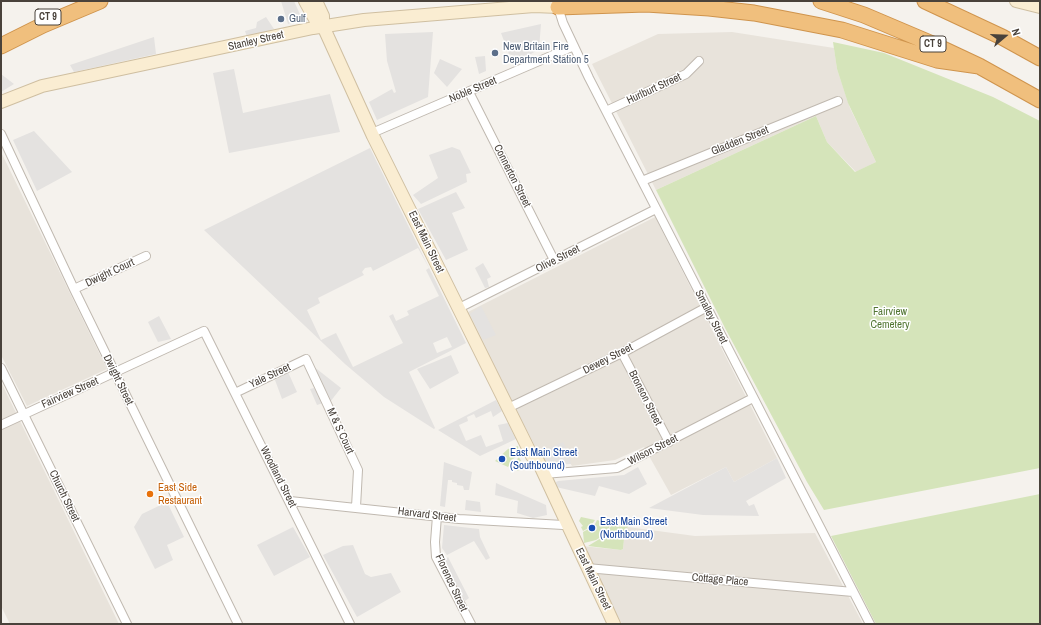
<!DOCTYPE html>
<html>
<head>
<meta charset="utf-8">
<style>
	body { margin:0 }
	#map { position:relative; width:1041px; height:625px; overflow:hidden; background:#f5f2ed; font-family:"Archivo Narrow",sans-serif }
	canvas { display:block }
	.frame { position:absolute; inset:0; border:2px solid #49423b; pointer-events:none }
	.north { position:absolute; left:985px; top:16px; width:40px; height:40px; -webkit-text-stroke:3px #fff; paint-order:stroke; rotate:71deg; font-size:11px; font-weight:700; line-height:16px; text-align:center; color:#49423b }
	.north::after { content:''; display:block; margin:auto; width:14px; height:18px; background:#49423b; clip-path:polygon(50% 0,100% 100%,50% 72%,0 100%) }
</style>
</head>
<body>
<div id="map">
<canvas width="1041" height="625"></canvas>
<div class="frame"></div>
<div class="north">N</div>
</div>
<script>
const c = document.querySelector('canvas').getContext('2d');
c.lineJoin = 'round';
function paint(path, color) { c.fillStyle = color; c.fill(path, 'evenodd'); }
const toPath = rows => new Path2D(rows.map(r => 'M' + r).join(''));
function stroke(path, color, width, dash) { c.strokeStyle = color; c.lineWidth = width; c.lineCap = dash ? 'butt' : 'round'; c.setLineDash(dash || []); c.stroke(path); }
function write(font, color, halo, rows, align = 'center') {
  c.font = font + ' "Archivo Narrow",sans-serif'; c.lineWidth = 3; c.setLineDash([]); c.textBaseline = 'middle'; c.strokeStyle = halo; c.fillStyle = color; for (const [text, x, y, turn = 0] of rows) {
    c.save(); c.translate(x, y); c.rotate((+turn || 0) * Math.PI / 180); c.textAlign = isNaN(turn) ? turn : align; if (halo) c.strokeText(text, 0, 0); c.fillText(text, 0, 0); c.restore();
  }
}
paint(toPath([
	[732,32,834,48,837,69,850,108,876,162,856,172,827,142,816,116,656,190,592,64,658,34],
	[1,152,107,369,27,406,1,355],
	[655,217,777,458,734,482,726,467,671,495,644,447,615,460,572,466,559,446,539,454,466,313],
	[1,382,119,624,10,624,1,606],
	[628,527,695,536,815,533,863,624,622,624,582,546,621,550,623,549,625,528]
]), '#e8e3db');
paint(toPath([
	[833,42,884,53,993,97,1040,121,1040,468,824,510,807,482,725,328,656,190,816,116,827,142,855,172,876,162,848,103,837,69],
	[518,446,519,455,513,459,508,467,495,461,508,449],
	[519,457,521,461,518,462,520,467,518,471,510,467],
	[1040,494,1040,624,876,624,831,536],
	[581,517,595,520,590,527,583,531,581,527,583,526,579,521],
	[597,520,610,524,609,528,604,535,596,540,584,543,583,532,594,526],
	[612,524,618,527,628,524,628,527,625,529,623,549,621,550,588,546,606,535]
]), '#d5e4ba');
paint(toPath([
	[281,1,294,1,302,19,288,24],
	[266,17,274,29,247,37,245,31,256,28,257,22],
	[541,24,539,49,523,59,509,54,501,33],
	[433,32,428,97,377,120,369,102,392,89,394,93,396,92,387,61,385,34],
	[154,37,156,54,74,72,70,65],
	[485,56,486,71,479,74,475,57],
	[440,59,462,69,447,87,434,73],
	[234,69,243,113,330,94,340,132,229,153,213,73],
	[1,74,14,84,1,92],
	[34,131,72,172,37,191,13,140],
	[452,147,460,150,471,173,466,174,467,182,421,204,413,195,438,178,429,155],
	[370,148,466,343,409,372,435,428,434,429,384,397,345,364,204,230],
	[418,248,429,268,426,270,439,296,407,311,409,315,396,321,393,314,389,316,403,343,353,367,336,333,321,340,307,310,320,303,318,298,364,275,362,272,365,268,371,267,373,271],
	[447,337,452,347,437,353,433,343],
	[456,192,465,208,452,213,468,250,446,260,418,209],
	[483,263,491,277,487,279,489,287,485,288,475,268],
	[481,306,496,335,483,340,470,314],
	[159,316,171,339,158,342,148,322],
	[451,355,459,373,430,389,417,369],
	[313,366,341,388,330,402],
	[288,372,297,392,282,399,275,380],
	[314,388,323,403,317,405,310,389],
	[496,400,502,411,493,417,491,411,476,418,474,414,467,417,468,421,459,425,466,441,481,435,486,447,503,441,498,425,508,423,516,439,480,456,438,430],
	[563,442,569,454,571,464,547,465,540,452],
	[777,458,786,478,746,501,749,506,754,504,759,516,703,515,649,508,726,467,734,482],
	[444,462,472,472,469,490,464,490,463,486,457,485,457,483,452,482,452,480,448,480,445,507,440,506],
	[638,467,647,484,629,494,599,486,595,496,556,487,556,482,558,481,624,475],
	[496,483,546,505,547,515,533,518,517,513,518,501,495,495],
	[466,500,480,502,481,512,465,510],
	[167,502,184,537,167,545,173,560,155,569,134,527,142,514],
	[444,525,479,529,480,537,490,558,486,560,474,541,447,555,442,548],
	[293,527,310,557,274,576,257,545],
	[353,545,365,574,371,577,391,573,401,592,357,617,323,555,343,546],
	[448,557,469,598,465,601,444,561]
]), '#e4e2e0');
const minor = toPath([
	[558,7,563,23,589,78,870,624],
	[469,92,554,260],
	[606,111,686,74,699,61],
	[372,133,574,46],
	[1,134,74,289,238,624],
	[642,181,838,101],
	[74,289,146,256],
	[459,308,656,209],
	[622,353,669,442],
	[1,368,127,624],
	[235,393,306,359,358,470,356,507],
	[508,408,622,353,707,307],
	[1,425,204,331,350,624],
	[544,474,617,468,753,398],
	[290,501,459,519,563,525],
	[437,516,435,542,436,557,471,624],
	[587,568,853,592]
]);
const secondary = toPath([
	[305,1,316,21,323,26],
	[316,1,323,16,323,26,373,136,532,456,537,459,614,624],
	[1016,1,1040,7],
	[1,102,42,86,313,28,364,20,534,6,558,7,556,1]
]);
const motorway = toPath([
	[821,1,864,15,930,43,979,66,1040,100],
	[925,1,1002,37,1040,58],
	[558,7,646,4,709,8,754,13,842,30,937,60,979,66],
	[1,46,43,25,100,1]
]);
stroke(minor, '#c0b9b0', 10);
stroke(secondary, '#cfbfa1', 14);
stroke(motorway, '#cf944d', 17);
stroke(minor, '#fff', 8);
stroke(secondary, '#faedd2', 12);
stroke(motorway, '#f0bf7d', 15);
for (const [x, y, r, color] of [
	[281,19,4,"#5c6f8a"],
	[495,53,4,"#5c6f8a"],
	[502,459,4,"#1a4fb4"],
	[150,494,4,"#e8710a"],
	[592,528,4,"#1a4fb4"]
]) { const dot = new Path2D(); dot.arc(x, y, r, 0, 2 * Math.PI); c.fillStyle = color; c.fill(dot); stroke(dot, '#fff', 1.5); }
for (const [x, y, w] of [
	[48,17,26],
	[933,44,26]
]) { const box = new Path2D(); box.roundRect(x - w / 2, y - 8, w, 16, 3); c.fillStyle = '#fff'; c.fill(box); stroke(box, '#49423b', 1); }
write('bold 10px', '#49423b', null, [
	["CT 9",48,17],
	["CT 9",933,44]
]);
write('11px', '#4e5e75', '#fff', [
	["Gulf",289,19],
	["New Britain Fire",503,47],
	["Department Station 5",503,60]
], 'left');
write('11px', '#49423b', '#fff', [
	["Stanley Street",256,41,-13],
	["Hurlburt Street",654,89,-25],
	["Noble Street",473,90,-23],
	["Gladden Street",740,141,-22],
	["Connerton Street",512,176,63],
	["East Main Street",426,242,64],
	["Olive Street",558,259,-27],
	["Dwight Court",110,273,-25],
	["Smalley Street",711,317,63],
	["Dewey Street",608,359,-27],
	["Yale Street",270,376,-25],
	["Dwight Street",118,380,64],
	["Fairview Street",70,393,-24],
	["Bronson Street",645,398,63],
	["M & S Court",340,431,65],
	["Wilson Street",653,450,-27],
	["Woodland Street",278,477,63],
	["Church Street",64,496,64],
	["Harvard Street",427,515,7],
	["East Main Street",593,579,64],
	["Cottage Place",720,580,5],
	["Florence Street",451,583,65]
]);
write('11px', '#527633', '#fff', [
	["Fairview",890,312],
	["Cemetery",890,325]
]);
write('11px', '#164399', '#fff', [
	["East Main Street",510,453],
	["(Southbound)",510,466],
	["East Main Street",600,522],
	["(Northbound)",600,535]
], 'left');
write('11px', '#c56008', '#fff', [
	["East Side",158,488],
	["Restaurant",158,501]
], 'left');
</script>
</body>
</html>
